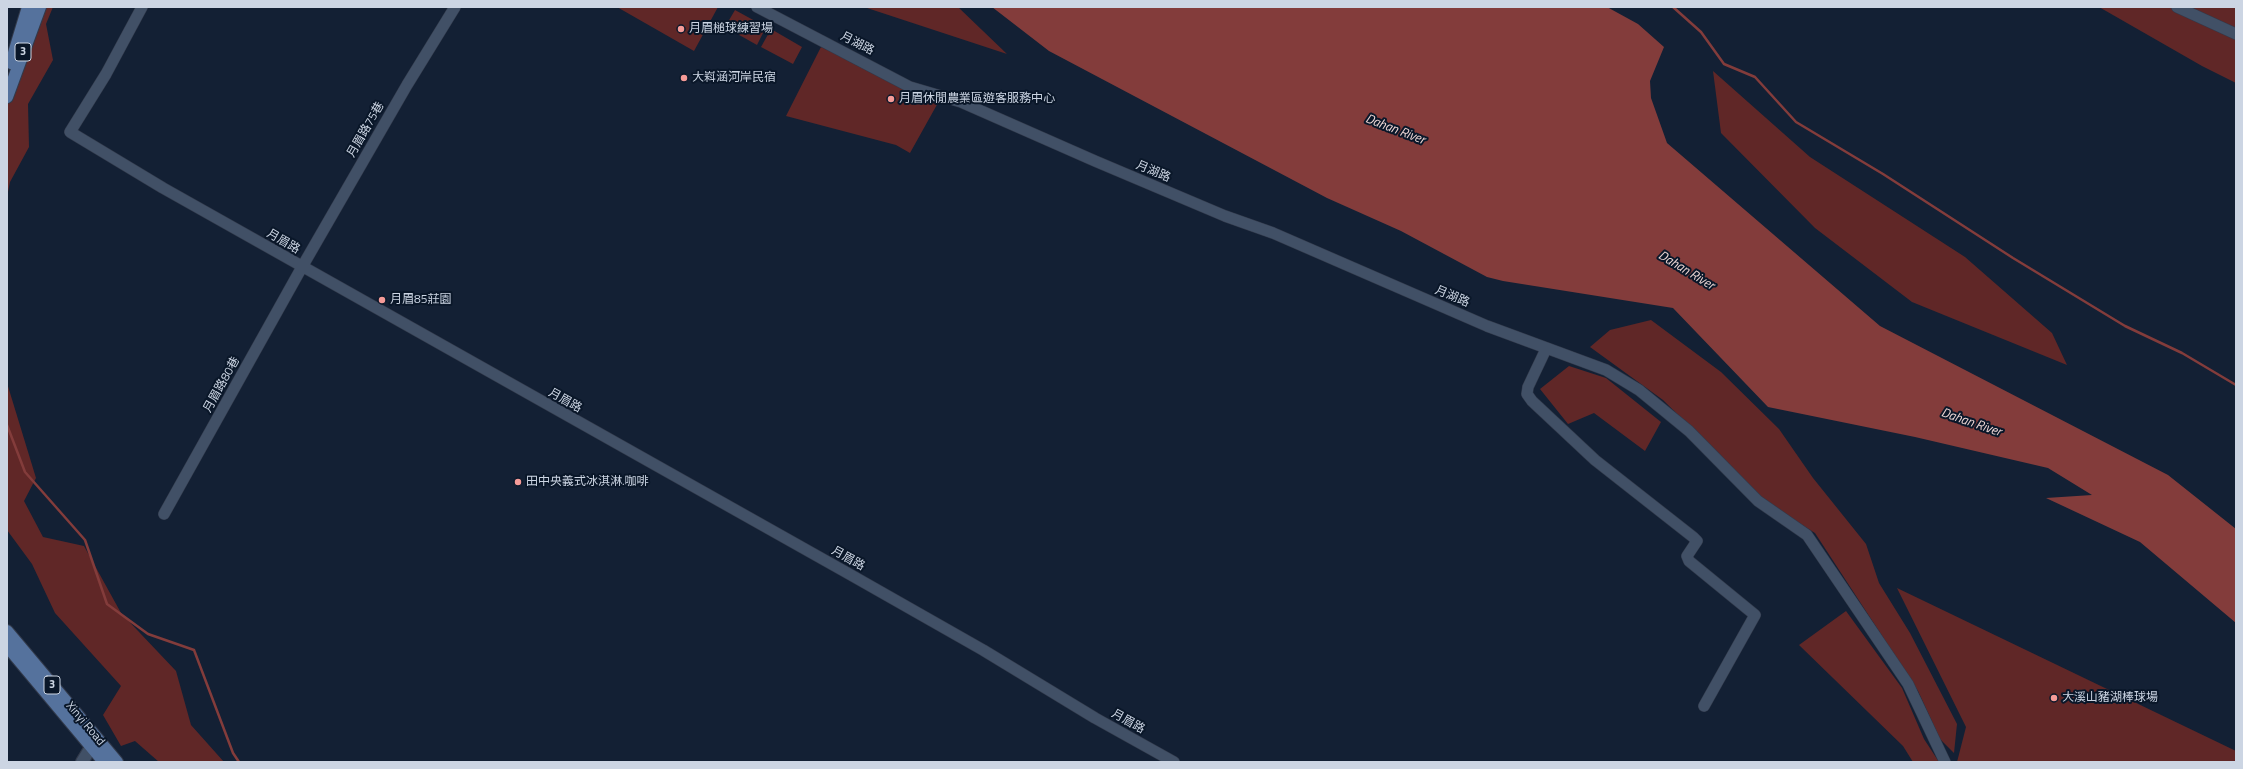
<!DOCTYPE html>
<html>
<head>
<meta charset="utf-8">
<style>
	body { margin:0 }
	#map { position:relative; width:2243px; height:769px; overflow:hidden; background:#132034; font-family:"Titillium Web",sans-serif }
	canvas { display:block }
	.frame { position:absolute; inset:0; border:8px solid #ccd5e3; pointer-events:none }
</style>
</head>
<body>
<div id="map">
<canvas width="2243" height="769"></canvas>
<div class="frame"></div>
</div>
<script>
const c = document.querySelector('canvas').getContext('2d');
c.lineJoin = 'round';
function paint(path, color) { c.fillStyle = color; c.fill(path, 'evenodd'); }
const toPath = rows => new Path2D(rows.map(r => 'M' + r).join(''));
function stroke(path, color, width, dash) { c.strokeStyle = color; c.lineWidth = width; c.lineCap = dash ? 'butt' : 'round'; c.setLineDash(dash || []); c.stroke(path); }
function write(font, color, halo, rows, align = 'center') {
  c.font = font + ' "Titillium Web","Noto Sans TC",sans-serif'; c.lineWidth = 4; c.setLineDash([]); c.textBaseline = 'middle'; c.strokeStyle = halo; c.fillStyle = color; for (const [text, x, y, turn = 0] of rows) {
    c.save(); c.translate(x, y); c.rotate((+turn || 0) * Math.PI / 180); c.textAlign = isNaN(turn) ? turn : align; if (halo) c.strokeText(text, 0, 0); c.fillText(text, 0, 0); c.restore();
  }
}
paint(toPath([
	[44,7,53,7,46,24,53,60,28,104,29,147,10,182,7,197,7,101],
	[617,7,718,7,694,51],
	[864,7,958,7,1007,54],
	[2099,7,2236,7,2236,83,2202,66],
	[735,10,766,27,757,45,725,27],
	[771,29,802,47,793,64,761,47],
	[821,47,939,101,910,153,896,145,786,116],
	[1713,71,1810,157,1965,257,2052,333,2067,365,1912,302,1815,228,1721,133],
	[1651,320,1721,372,1779,429,1813,478,1866,544,1879,583,1910,633,1957,724,1954,753,1940,739,1918,691,1815,533,1768,504,1663,400,1590,347,1610,330],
	[1569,366,1606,378,1661,422,1645,451,1594,413,1568,424,1540,389],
	[7,383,36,478,24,501,43,537,84,546,121,613,176,671,191,725,224,762,159,762,135,741,121,746,103,715,121,686,55,613,32,564,7,530],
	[1897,588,2236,751,2236,762,1957,762,1966,727],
	[1846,611,1902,688,1924,739,1939,762,1913,762,1903,746,1799,645]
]), '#602727');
paint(toPath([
	[992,7,1607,7,1638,24,1664,47,1650,81,1651,98,1667,143,1880,326,2168,475,2236,529,2236,623,2140,542,2046,498,2092,495,2048,468,1915,437,1768,407,1673,308,1503,281,1487,277,1401,231,1327,198,1049,51]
]), '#833c3b');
stroke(toPath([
	[1673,7,1701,32,1724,64,1755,77,1796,122,1883,174,2013,258,2125,326,2182,353,2236,385],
	[7,425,25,472,85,540,107,604,148,634,194,650,233,753,239,762]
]), '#833c3b', 2.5);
const minor = toPath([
	[142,7,106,74,70,132,163,188,851,575,983,650,1095,718,1174,762],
	[757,7,910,87,961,102,1095,161,1225,216,1273,233,1487,326,1606,370,1639,390,1689,431,1758,501,1807,535,1908,684,1945,762],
	[2177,7,2236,34],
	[1546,349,1528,387,1527,394,1532,401,1595,460,1693,537,1697,541,1687,556,1689,561,1755,615,1704,706],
	[164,514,302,267,407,85,455,7]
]);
const tertiary = toPath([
	[82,762,96,739]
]);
const primary = toPath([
	[11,63,28,7],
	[7,97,40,7],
	[7,631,117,762],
	[7,646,104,762]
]);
stroke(minor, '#323a4b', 12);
stroke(tertiary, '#323a4b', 14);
stroke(primary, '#323a4b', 14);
stroke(minor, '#415066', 11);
stroke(tertiary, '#415066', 12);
stroke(primary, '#55729d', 12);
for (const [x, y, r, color] of [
	[681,29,4,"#f59b98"],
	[684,78,4,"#f59b98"],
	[891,99,4,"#f59b98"],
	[382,300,4,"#f59b98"],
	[518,482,4,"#f59b98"],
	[2054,698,4,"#f59b98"]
]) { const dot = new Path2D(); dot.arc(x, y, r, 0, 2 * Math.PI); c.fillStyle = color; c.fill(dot); stroke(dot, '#0a1729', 1.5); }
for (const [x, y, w] of [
	[23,52,16],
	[52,685,16]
]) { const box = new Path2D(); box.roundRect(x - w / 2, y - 9, w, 18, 3); c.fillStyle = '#0a1729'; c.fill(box); stroke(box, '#ccd5e3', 1); }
write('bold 11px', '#ccd5e3', null, [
	["3",23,52],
	["3",52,685]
]);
write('12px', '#ccd5e3', '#0a1729', [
	["月眉槌球練習場",689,29],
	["大嵙涵河岸民宿",692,78],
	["月眉休閒農業區遊客服務中心",899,99],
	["月眉85莊園",390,300],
	["田中央義式冰淇淋.咖啡",526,482],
	["大溪山豬湖棒球場",2062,698]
], 'left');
write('12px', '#ccd5e3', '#0a1729', [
	["月湖路",857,44,27],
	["月眉路75巷",366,130,-60],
	["月湖路",1153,172,23],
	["月眉路",283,242,30],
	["月湖路",1452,297,23],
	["月眉路80巷",222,385,-61],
	["月眉路",565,401,29],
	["月眉路",848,559,29],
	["月眉路",1128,722,29],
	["Xinyi Road",85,724,50]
]);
write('italic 13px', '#f0d9d7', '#0a1729', [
	["Dahan River",1395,130,21],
	["Dahan River",1686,271,31],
	["Dahan River",1971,423,19]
]);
</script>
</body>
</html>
